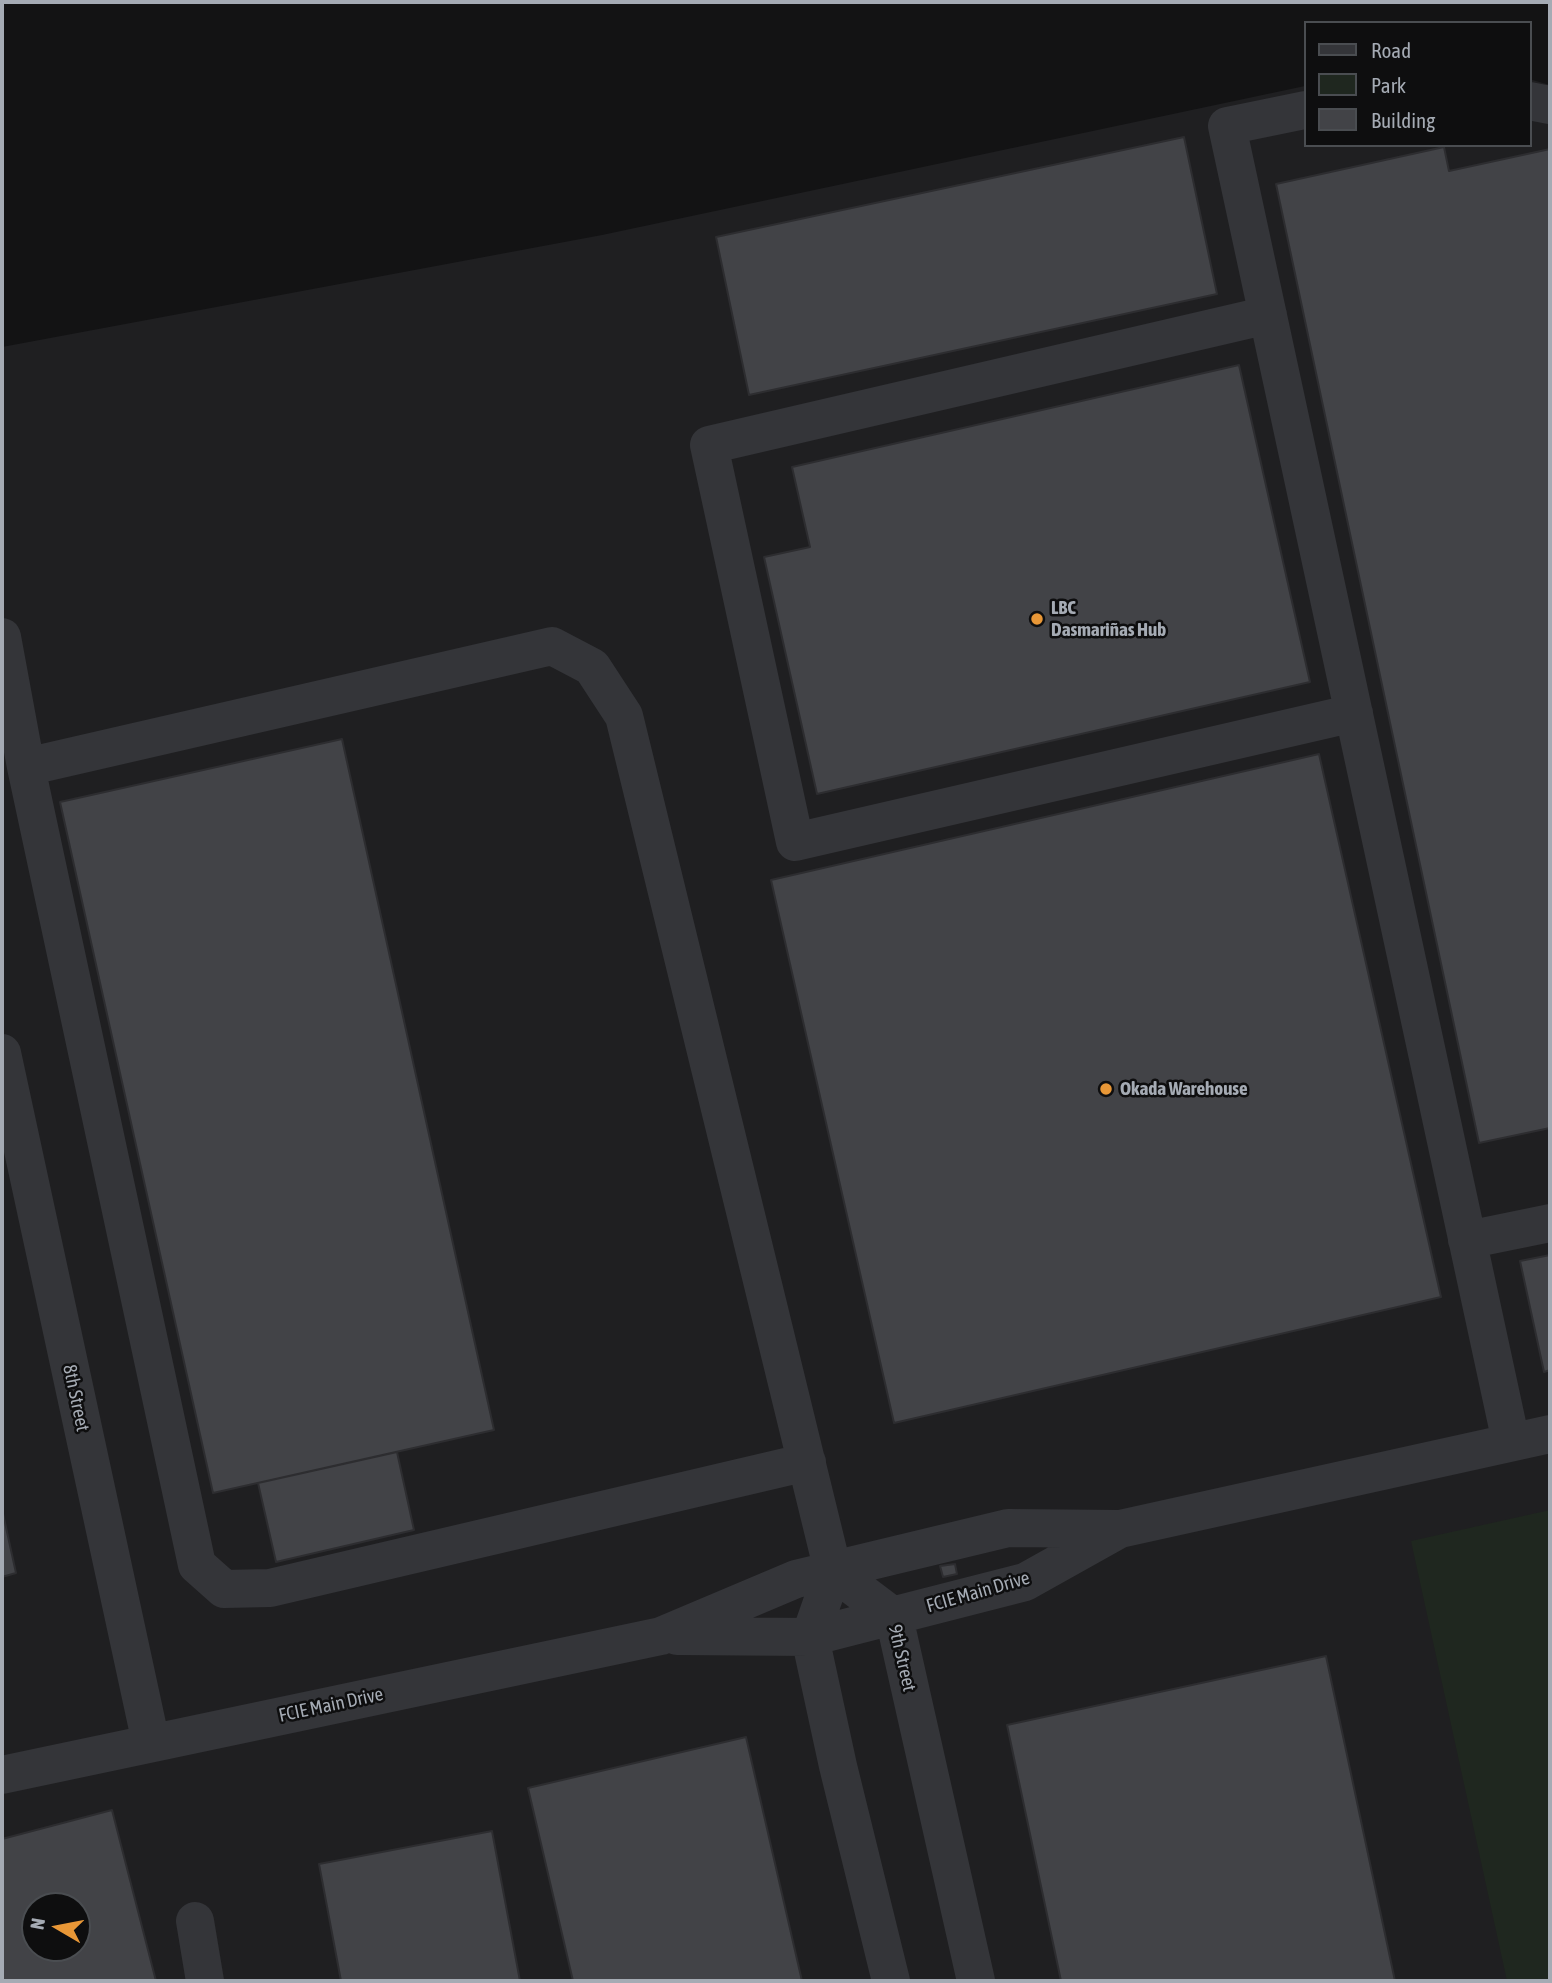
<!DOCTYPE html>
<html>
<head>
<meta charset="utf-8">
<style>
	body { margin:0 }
	#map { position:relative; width:1552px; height:1983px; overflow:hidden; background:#131314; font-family:"Asap Condensed",sans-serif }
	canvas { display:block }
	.frame { position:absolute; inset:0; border:4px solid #a5abb4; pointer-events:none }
	.legend { position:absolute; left:1304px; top:21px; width:228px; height:126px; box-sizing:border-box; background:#0e0e0f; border:2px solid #4a4d51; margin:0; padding:9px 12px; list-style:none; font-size:21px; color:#a5abb4 }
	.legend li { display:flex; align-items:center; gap:14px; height:35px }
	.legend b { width:35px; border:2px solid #4a4d51 }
	.north { position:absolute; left:21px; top:1892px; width:70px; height:70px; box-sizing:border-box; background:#0e0e0f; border:2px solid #4a4d51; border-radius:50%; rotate:280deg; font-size:19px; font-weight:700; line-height:28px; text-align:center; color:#a5abb4 }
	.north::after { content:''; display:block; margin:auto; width:24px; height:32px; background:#e89737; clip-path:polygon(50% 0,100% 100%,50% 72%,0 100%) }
</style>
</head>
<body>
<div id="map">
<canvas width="1552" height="1983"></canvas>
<div class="frame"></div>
<ul class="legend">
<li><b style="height:9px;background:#343539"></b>Road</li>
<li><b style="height:19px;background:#1f271f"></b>Park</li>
<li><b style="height:19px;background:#424347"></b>Building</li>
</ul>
<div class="north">N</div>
</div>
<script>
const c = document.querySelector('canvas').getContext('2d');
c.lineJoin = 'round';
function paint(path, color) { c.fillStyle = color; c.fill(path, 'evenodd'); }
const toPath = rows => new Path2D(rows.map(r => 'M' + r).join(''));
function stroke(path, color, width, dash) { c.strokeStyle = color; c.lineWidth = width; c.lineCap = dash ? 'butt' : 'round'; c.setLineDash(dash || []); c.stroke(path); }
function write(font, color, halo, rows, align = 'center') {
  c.font = font + ' "Asap Condensed",sans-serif'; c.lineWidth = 5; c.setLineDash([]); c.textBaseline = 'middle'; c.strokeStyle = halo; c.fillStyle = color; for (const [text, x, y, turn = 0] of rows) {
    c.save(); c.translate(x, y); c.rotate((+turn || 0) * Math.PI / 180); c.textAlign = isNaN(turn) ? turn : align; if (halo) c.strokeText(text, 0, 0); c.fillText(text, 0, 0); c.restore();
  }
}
paint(toPath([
	[1529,79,1550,85,1550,1981,2,1981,2,347,602,235,1305,86,1305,145,1529,145],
	[35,1906,77,1906,77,1948,35,1948]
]), '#1f1f21');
paint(toPath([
	[1550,1510,1550,1981,1507,1981,1411,1541]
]), '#1f271f');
const building = toPath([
	[1184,137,1217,294,749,395,716,237,1184,137],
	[1444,147,1449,171,1550,149,1550,1128,1479,1143,1276,184,1444,147],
	[1239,365,1310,682,817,794,764,557,810,547,792,467,1239,365],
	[342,739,494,1430,213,1493,60,802,342,739],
	[1319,754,1441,1297,894,1423,771,880,1319,754],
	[1550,1255,1550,1370,1544,1372,1520,1261,1550,1255],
	[397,1452,414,1530,276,1562,258,1483,397,1452],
	[2,1509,16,1573,2,1577,2,1509],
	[955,1564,957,1574,943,1577,940,1566,955,1564],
	[1326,1656,1395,1981,1061,1981,1007,1725,1326,1656],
	[746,1737,802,1981,573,1981,528,1788,746,1737],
	[112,1810,156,1981,2,1981,2,1839,112,1810],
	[35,1906,77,1906,77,1948,35,1948,35,1906],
	[492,1831,520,1981,341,1981,319,1864,492,1831]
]);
paint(building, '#424347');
stroke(building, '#2d2d30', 2);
stroke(toPath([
	[1529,101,1550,105],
	[1305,110,1227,126,1511,1442],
	[1268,315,709,445,795,842,1354,713],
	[2,637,26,767,197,1565,224,1589,270,1588,807,1462],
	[26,767,552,646,592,667,624,716,833,1571],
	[2,1053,151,1743],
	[1467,1240,1550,1223],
	[833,1571,894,1617,976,1981],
	[833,1571,810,1637,838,1766,891,1981],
	[677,1636,810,1637,1025,1582,1118,1530],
	[2,1775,661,1636,796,1579,1008,1528,1120,1529,1550,1434],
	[195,1921,205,1981]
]), '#343539', 38);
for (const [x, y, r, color] of [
	[1037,619,7,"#e89737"],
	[1106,1089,7,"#e89737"]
]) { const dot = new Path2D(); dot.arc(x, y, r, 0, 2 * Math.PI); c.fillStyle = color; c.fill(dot); stroke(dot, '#0e0e0f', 2.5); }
write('bold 19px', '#a5abb4', '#0e0e0f', [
	["LBC",1051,608],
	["Dasmariñas Hub",1051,630],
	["Okada Warehouse",1120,1089]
], 'left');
write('19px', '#a5abb4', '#0e0e0f', [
	["8th Street",76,1398,78],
	["FCIE Main Drive",978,1592,-16],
	["9th Street",902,1658,77],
	["FCIE Main Drive",331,1705,-12]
]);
</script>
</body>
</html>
